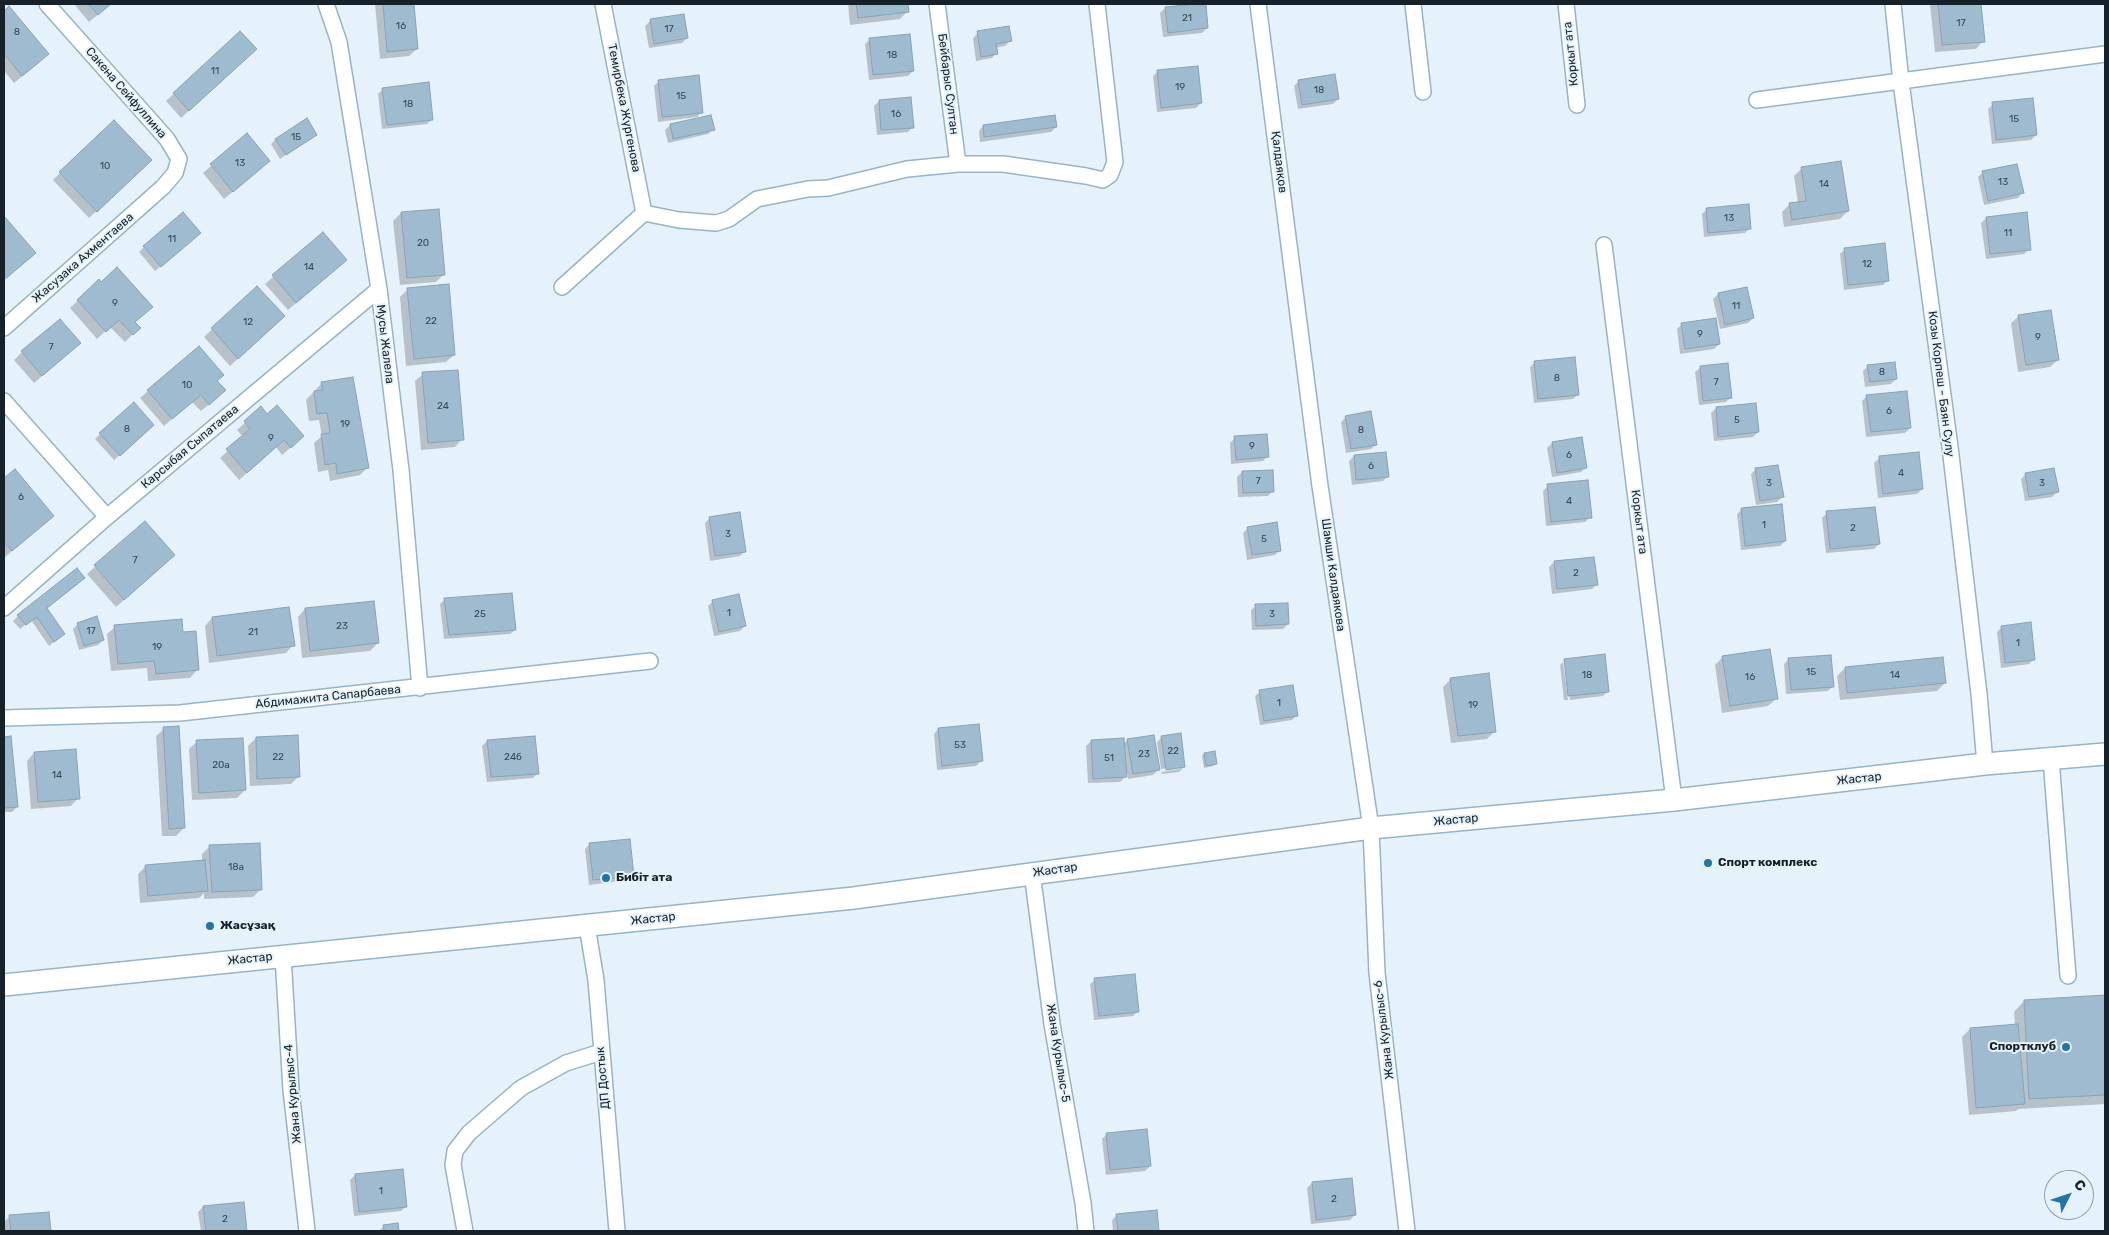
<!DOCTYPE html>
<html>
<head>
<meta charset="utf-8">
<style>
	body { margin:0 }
	#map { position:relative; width:2109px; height:1235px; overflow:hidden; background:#e6f2fb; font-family:Rubik,sans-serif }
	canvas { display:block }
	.frame { position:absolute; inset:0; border:5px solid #162129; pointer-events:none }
	.north { position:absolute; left:2044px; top:1170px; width:50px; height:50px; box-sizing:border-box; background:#e6f2fb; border:1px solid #939ea7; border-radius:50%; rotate:49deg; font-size:14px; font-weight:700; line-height:20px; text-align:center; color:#162129 }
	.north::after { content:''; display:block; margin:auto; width:18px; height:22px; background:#2274a5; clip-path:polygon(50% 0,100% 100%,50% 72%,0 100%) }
</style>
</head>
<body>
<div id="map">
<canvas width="2109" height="1235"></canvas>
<div class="frame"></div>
<div class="north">С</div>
</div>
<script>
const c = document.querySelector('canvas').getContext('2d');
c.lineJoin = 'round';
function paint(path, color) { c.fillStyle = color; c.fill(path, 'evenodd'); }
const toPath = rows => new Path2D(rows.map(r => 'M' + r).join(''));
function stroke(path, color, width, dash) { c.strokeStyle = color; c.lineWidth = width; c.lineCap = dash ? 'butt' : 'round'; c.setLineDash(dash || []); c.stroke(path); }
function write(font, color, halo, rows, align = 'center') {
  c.font = font + ' Rubik,sans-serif'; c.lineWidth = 4; c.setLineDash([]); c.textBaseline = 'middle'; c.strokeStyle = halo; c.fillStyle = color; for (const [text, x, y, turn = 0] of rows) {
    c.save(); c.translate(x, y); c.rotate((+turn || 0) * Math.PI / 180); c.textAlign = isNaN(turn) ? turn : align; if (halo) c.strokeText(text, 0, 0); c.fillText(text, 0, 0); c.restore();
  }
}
paint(toPath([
	[74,4,111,4,89,22],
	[375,4,413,4,417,49,409,56,380,59],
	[848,4,907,4,908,11,900,19,850,25],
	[1204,4,1207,28,1202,33,1163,37,1160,13,1165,8],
	[1930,4,1980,4,1983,41,1976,49,1935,52],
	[9,8,40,62,14,83,4,71,4,12],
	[650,21,687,38,682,43,649,48,645,26],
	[240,32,248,56,181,118,166,101],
	[978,33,1010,41,1005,46,995,48,996,53,992,58,976,61,973,38],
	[870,39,913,71,908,76,869,80,865,44],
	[1158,71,1201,103,1196,108,1157,112,1153,76],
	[659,81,702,112,697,117,658,122,654,86],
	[1299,81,1338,99,1333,104,1298,109,1294,86],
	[383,89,432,119,427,124,382,129,378,94],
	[879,101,913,127,908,132,877,135,874,106],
	[1993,104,2036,135,2031,140,1992,144,1988,109],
	[670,125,713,129,708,134,668,143,665,130],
	[983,126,1056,127,1051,132,980,142,979,131],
	[247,135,261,168,224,199,203,173],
	[316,135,280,159,271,144,276,139],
	[142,168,89,218,53,180,60,173],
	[1802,168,1848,211,1840,219,1784,227,1782,212,1790,204,1798,203,1794,176],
	[1982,173,2022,193,2018,198,1984,205,1978,177],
	[1707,209,1750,228,1745,233,1704,237,1702,214],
	[401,213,444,274,436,282,400,285,393,221],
	[4,218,34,253,4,280],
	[1986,218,2029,249,2024,254,1986,259,1981,223],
	[323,233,338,267,288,310,265,284],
	[194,238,155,271,139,252,144,247],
	[1845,249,1888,280,1883,285,1844,290,1840,254],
	[99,281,139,328,125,342,110,327,97,339,70,308],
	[257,287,276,324,230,366,204,337],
	[408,289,454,355,446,362,406,366,400,297],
	[1718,294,1753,318,1748,323,1720,329,1713,299],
	[2019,316,2058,360,2050,367,2018,372,2011,323],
	[1682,324,1719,344,1714,349,1680,354,1677,329],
	[71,351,34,383,14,360,22,352],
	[1535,362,1578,394,1573,399,1534,403,1530,367],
	[1868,366,1896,379,1891,384,1865,387,1863,371],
	[1700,368,1731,397,1726,402,1699,405,1695,372],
	[423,374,462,439,455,447,421,450,415,381],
	[216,381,217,398,201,411,192,402,164,426,140,398,148,391],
	[322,383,368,467,360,475,330,481,328,470,318,472,314,443,322,436,319,420,309,421,306,400],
	[1867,396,1910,428,1905,433,1866,437,1862,401],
	[261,408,295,444,282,455,276,447,239,480,220,458,243,437,237,430],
	[1716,408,1758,432,1753,437,1714,441,1711,413],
	[1346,417,1376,444,1371,449,1346,453,1341,422],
	[148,430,114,460,95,439,100,434],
	[1235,438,1268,456,1263,461,1231,464,1230,443],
	[1552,443,1586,467,1581,472,1552,477,1547,448],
	[1918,453,1922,489,1917,494,1878,498,1874,463,1879,458],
	[1354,456,1388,476,1383,481,1352,485,1349,461],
	[1756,469,1782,497,1777,502,1756,505,1751,474],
	[15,470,45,523,4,558,4,480],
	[1242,472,1273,491,1268,496,1238,497,1237,477],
	[2026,474,2057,492,2052,497,2025,501,2021,479],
	[1548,486,1590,517,1585,522,1546,526,1543,491],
	[1742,509,1785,541,1780,546,1741,550,1737,514],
	[1827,513,1879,544,1874,549,1826,553,1822,518],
	[710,518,745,551,740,556,710,561,705,523],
	[145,522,166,563,116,607,87,574],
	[1248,528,1280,550,1275,555,1247,560,1243,533],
	[1554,562,1597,584,1592,589,1552,594,1549,567],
	[79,583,46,609,64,634,49,646,31,620,20,629,13,621,18,616],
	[445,599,515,630,510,634,444,639,440,604],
	[713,601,745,626,740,631,714,636,708,606],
	[1256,606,1288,624,1283,629,1252,630,1251,610],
	[305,609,378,643,370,651,302,658,298,617],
	[212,618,293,645,286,653,209,663,205,626],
	[78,624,103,640,98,645,79,650,73,629],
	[115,627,182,634,197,670,190,678,148,681,147,668,111,671,107,634],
	[2002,627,2034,659,2029,664,2001,668,1997,632],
	[1723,657,1776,699,1768,706,1722,713,1715,665],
	[1789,659,1833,686,1828,691,1786,694,1784,664],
	[1565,660,1608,691,1603,696,1570,700,1566,662,1563,662,1568,700,1564,700,1560,665],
	[1845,668,1945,683,1937,691,1840,700,1837,676],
	[1451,679,1495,731,1487,739,1451,743,1443,687],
	[1260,692,1297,715,1292,720,1260,725,1255,696],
	[164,729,184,828,176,836,162,836,156,736],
	[938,729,981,761,976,766,937,770,934,734],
	[1162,737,1184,767,1179,772,1162,774,1161,772,1180,769,1180,766,1161,769,1157,742],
	[4,738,10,738,17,807,12,812,4,812],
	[256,738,299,776,291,784,250,786,248,746],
	[1128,740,1158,770,1153,775,1128,779,1128,774,1120,782,1088,783,1086,746,1091,741,1123,744],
	[487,741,538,773,533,778,487,782,482,746],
	[197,742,245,790,237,798,192,800,189,749],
	[34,753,78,798,71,806,31,809,27,761],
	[1204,754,1215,764,1213,766,1204,768,1202,756],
	[590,844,633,876,628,880,589,885,585,849],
	[210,846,261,889,253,897,204,899,204,893,199,898,140,903,138,874,146,866,202,861,202,854],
	[1095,980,1138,1011,1133,1016,1094,1020,1090,984],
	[2105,997,2105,1104,2018,1109,2016,1111,1969,1115,1962,1037,1970,1029,2015,1026,2014,1012,2024,1001],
	[1107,1134,1150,1166,1145,1171,1106,1175,1102,1139],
	[355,1175,406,1206,401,1211,354,1216,350,1180],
	[1312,1183,1355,1215,1350,1220,1311,1224,1307,1188],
	[242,1203,245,1231,201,1231,198,1212,203,1207],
	[1156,1211,1158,1231,1113,1231,1112,1220,1117,1215],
	[48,1213,49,1231,4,1231,4,1222,10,1216],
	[397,1225,397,1231,379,1231,384,1226]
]), '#0003');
const building = toPath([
	[88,4,111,4,98,15,88,4],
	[383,4,414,4,418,49,387,52,383,4],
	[856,4,908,4,909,12,858,18,856,4],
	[1195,4,1206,4,1208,28,1168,33,1165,7,1195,4],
	[1938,4,1981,4,1985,42,1942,45,1938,4],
	[9,6,49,54,22,76,4,54,4,11,9,6],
	[684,14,688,38,654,44,650,19,684,14],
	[1009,26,1012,41,996,44,998,54,981,57,977,31,1009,26],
	[240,31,257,49,189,111,173,93,240,31],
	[910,34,914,71,873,75,869,38,910,34],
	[1198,66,1202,103,1161,108,1157,70,1198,66],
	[1335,74,1339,99,1302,105,1298,80,1335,74],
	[699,75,703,113,662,117,658,80,699,75],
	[429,82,433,120,387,125,382,88,429,82],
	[911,97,914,128,881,130,879,100,911,97],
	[2033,98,2037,135,1996,140,1992,102,2033,98],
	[711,115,715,130,673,139,670,124,711,115],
	[1055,115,1057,127,984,137,983,125,1055,115],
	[307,118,317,135,286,155,275,139,307,118],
	[114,120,152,160,97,212,59,172,114,120],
	[247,133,270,161,233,192,210,164,247,133],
	[1841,161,1849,211,1792,220,1789,203,1806,201,1801,167,1841,161],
	[2017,164,2024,193,1988,201,1982,171,2017,164],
	[1749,204,1751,229,1708,233,1706,208,1749,204],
	[439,209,445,275,407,278,401,212,439,209],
	[183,212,201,233,161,267,143,246,183,212],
	[2027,212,2031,250,1990,254,1986,217,2027,212],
	[4,216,36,253,4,280,4,216],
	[323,232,347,260,296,303,272,275,323,232],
	[1885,243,1889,281,1848,285,1844,248,1885,243],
	[117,267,153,307,135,322,141,328,133,335,119,320,106,332,77,300,99,279,101,282,117,267],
	[449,284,455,355,414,359,407,288,449,284],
	[257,286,285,316,238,359,211,328,257,286],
	[1747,287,1754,318,1725,325,1718,293,1747,287],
	[2051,310,2059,360,2026,365,2018,315,2051,310],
	[1716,318,1720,344,1685,349,1681,323,1716,318],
	[60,319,81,343,42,376,21,351,60,319],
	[199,346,224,375,217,381,226,390,209,405,201,395,172,419,147,390,199,346],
	[1575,357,1579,395,1538,399,1534,361,1575,357],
	[1895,362,1897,379,1870,382,1867,365,1895,362],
	[1728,363,1732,398,1703,401,1700,366,1728,363],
	[458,370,464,440,428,443,422,372,458,370],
	[353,377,369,468,337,474,336,463,325,465,321,434,330,433,327,413,317,414,314,391,323,390,321,382,353,377],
	[1907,391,1911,428,1871,432,1866,395,1907,391],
	[134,402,154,425,120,456,99,433,134,402],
	[1756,403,1759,432,1718,437,1716,407,1756,403],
	[277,405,304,436,291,448,284,440,247,473,226,449,250,429,244,421,261,406,267,414,277,405],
	[1371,411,1377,445,1351,449,1345,416,1371,411],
	[1267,434,1269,457,1236,460,1234,436,1267,434],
	[1582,437,1587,468,1557,473,1552,442,1582,437],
	[1386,452,1389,477,1356,480,1354,455,1386,452],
	[1919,452,1923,489,1883,494,1879,456,1919,452],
	[1778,465,1784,497,1760,501,1755,468,1778,465],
	[2054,468,2059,492,2029,497,2025,473,2054,468],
	[15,469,54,516,12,551,4,542,4,478,15,469],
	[1273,470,1274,492,1243,493,1242,471,1273,470],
	[1588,480,1592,518,1551,522,1547,484,1588,480],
	[1782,504,1786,541,1745,546,1741,508,1782,504],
	[1875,507,1880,544,1830,549,1826,511,1875,507],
	[740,512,746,552,715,556,709,517,740,512],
	[145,521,175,555,124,600,94,565,145,521],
	[1277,522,1281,551,1252,555,1247,527,1277,522],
	[1594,557,1598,585,1557,589,1554,561,1594,557],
	[77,568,85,578,47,608,65,634,54,642,37,617,26,625,17,615,77,568],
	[512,593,516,630,449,635,444,598,512,593],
	[739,594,746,626,719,632,712,600,739,594],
	[374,601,379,643,310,651,305,608,374,601],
	[1288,603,1289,624,1256,626,1255,604,1288,603],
	[289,607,295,646,217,656,212,617,289,607],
	[97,616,104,640,84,646,77,623,97,616],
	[182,619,183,632,196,631,199,670,156,674,154,661,118,664,114,625,182,619],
	[2031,622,2035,660,2005,663,2001,626,2031,622],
	[1770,649,1778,699,1730,706,1722,656,1770,649],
	[1605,654,1609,692,1568,696,1564,659,1605,654],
	[1831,655,1834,687,1791,690,1788,658,1831,655],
	[1943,657,1946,683,1847,693,1845,667,1943,657],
	[1489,673,1496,732,1458,736,1450,678,1489,673],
	[1293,685,1298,716,1264,721,1259,690,1293,685],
	[979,724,983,761,942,766,938,728,979,724],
	[179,726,185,828,169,829,163,727,179,726],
	[1181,733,1185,767,1166,770,1161,736,1181,733],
	[298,735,300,777,257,779,256,737,298,735],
	[1154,735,1160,770,1133,774,1127,739,1154,735],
	[11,736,18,807,4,808,4,737,11,736],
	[535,736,539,774,491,777,487,740,535,736],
	[243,738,246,790,199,793,196,740,243,738],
	[1124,738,1127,777,1093,779,1091,740,1124,738],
	[76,749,80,799,38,802,34,752,76,749],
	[1215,751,1217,764,1206,766,1204,753,1215,751],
	[630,839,634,876,593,880,589,843,630,839],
	[260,843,262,890,212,892,209,845,260,843],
	[205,860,208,891,148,896,145,865,205,860],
	[1135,974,1139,1012,1099,1016,1094,978,1135,974],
	[2105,995,2105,1095,2029,1099,2024,1000,2105,995],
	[2018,1024,2025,1104,1976,1108,1970,1028,2018,1024],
	[1147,1129,1151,1166,1110,1170,1106,1133,1147,1129],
	[403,1169,407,1207,359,1212,355,1174,403,1169],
	[1352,1178,1356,1215,1316,1220,1312,1182,1352,1178],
	[244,1202,247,1231,206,1231,203,1206,244,1202],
	[1157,1210,1159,1231,1118,1231,1116,1214,1157,1210],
	[49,1212,51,1231,11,1231,9,1215,49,1212],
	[398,1223,399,1231,384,1231,383,1225,398,1223]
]);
paint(building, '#9ebbd0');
stroke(building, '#86a3b7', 1);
const street = toPath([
	[326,4,339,42,379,289,401,470,420,688],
	[603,4,644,213],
	[937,4,958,164],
	[1258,4,1320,486,1371,828,1377,973,1407,1231],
	[1413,4,1423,92],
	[1566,4,1577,105],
	[1893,4,1901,82,1950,447,1979,694,1985,764],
	[1757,100,2105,54],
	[644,213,679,220,716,223,729,219,757,199,808,189,828,188,907,169,958,164,1003,164,1086,176,1103,180,1110,175,1115,162,1097,4],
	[1604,245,1674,800],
	[562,287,644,213],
	[4,328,163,187,175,173,179,159,167,139,47,4],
	[4,401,107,517],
	[4,608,107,517,379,289],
	[4,718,180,713,650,661],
	[2051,759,2068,976],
	[1032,873,1052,1024,1083,1203,1086,1231],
	[587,926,596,980,617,1231],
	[283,956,291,1090,307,1231],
	[465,1231,453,1165,455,1151,469,1133,521,1088,566,1063,601,1052]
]);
const secondary = toPath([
	[4,985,854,898,1371,828,1674,800,1985,764,2105,754]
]);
stroke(street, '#96b3c8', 18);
stroke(secondary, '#96b3c8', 24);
stroke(street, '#fff', 15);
stroke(secondary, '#fff', 21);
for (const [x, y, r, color] of [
	[1708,863,5,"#2274a5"],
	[606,878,5,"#2274a5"],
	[210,926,5,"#2274a5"],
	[2066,1047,5,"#2274a5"]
]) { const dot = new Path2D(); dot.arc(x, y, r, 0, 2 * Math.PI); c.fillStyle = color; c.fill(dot); stroke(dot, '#e6f2fb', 2); }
write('10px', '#384853', null, [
	["21",1187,18],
	["17",1961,23],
	["16",401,26],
	["17",669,29],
	["8",17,32],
	["18",892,55],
	["11",215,71],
	["19",1180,87],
	["18",1319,90],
	["15",681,96],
	["18",408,104],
	["16",896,114],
	["15",2014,119],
	["15",296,137],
	["13",240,163],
	["10",105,166],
	["13",2003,182],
	["14",1824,184],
	["13",1729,218],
	["11",2008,233],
	["11",172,239],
	["20",423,243],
	["12",1867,264],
	["14",309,267],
	["9",115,303],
	["11",1736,306],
	["22",431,321],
	["12",248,322],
	["9",1700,334],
	["9",2038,337],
	["7",51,347],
	["8",1882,372],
	["8",1557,378],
	["7",1716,382],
	["10",187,385],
	["24",443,406],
	["6",1889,411],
	["5",1737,420],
	["19",345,424],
	["8",127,429],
	["8",1361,430],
	["9",271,438],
	["9",1252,446],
	["6",1569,455],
	["6",1371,466],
	["4",1901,473],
	["7",1258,481],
	["3",1769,483],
	["3",2042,483],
	["6",21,497],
	["4",1569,501],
	["1",1764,525],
	["2",1853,528],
	["3",728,534],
	["5",1264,539],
	["7",135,560],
	["2",1576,573],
	["1",729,613],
	["25",480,614],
	["3",1272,614],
	["23",342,626],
	["17",91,631],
	["21",253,632],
	["1",2018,643],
	["19",157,647],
	["15",1811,672],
	["18",1587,675],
	["14",1895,675],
	["16",1750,677],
	["1",1279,703],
	["19",1473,705],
	["53",960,745],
	["22",1173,751],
	["23",1144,754],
	["22",278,757],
	["24б",513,757],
	["51",1109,758],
	["20а",221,765],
	["14",57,775],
	["18а",236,867],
	["1",381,1191],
	["2",1334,1199],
	["2",225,1219]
]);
write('12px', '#162129', '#e6f2fb', [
	["Коркыт ата",1571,54,-96],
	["Бейбарыс Султан",948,84,83],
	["Сакена Сейфуллина",126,93,49],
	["Темирбека Жүргенова",624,108,79],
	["Қалдаяқов",1279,162,83],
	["Жасузака Ахментаева",83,258,-41],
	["Мусы Жалела",385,344,83],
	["Козы Корпеш - Баян Сулу",1941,384,83],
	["Карсыбая Сыпатаева",190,447,-40],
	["Коркыт ата",1639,522,83],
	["Шамши Калдаякова",1333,575,82],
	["Абдимажита Сапарбаева",328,697,-6],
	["Жастар",1859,779,-6],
	["Жастар",1456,820,-5],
	["Жастар",1055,870,-8],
	["Жастар",653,919,-6],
	["Жастар",250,959,-6],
	["Жана Курылыс-6",1384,1030,-97],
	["Жана Курылыс-5",1058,1053,81],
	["ДП Достык",603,1078,-95],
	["Жана Курылыс-4",293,1094,-95]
]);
write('bold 12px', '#162129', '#e6f2fb', [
	["Спорт комплекс",1718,863],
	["Бибіт ата",616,878],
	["Жасұзақ",220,926],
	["Спортклуб",2056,1047,"right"]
], 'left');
</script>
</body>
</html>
